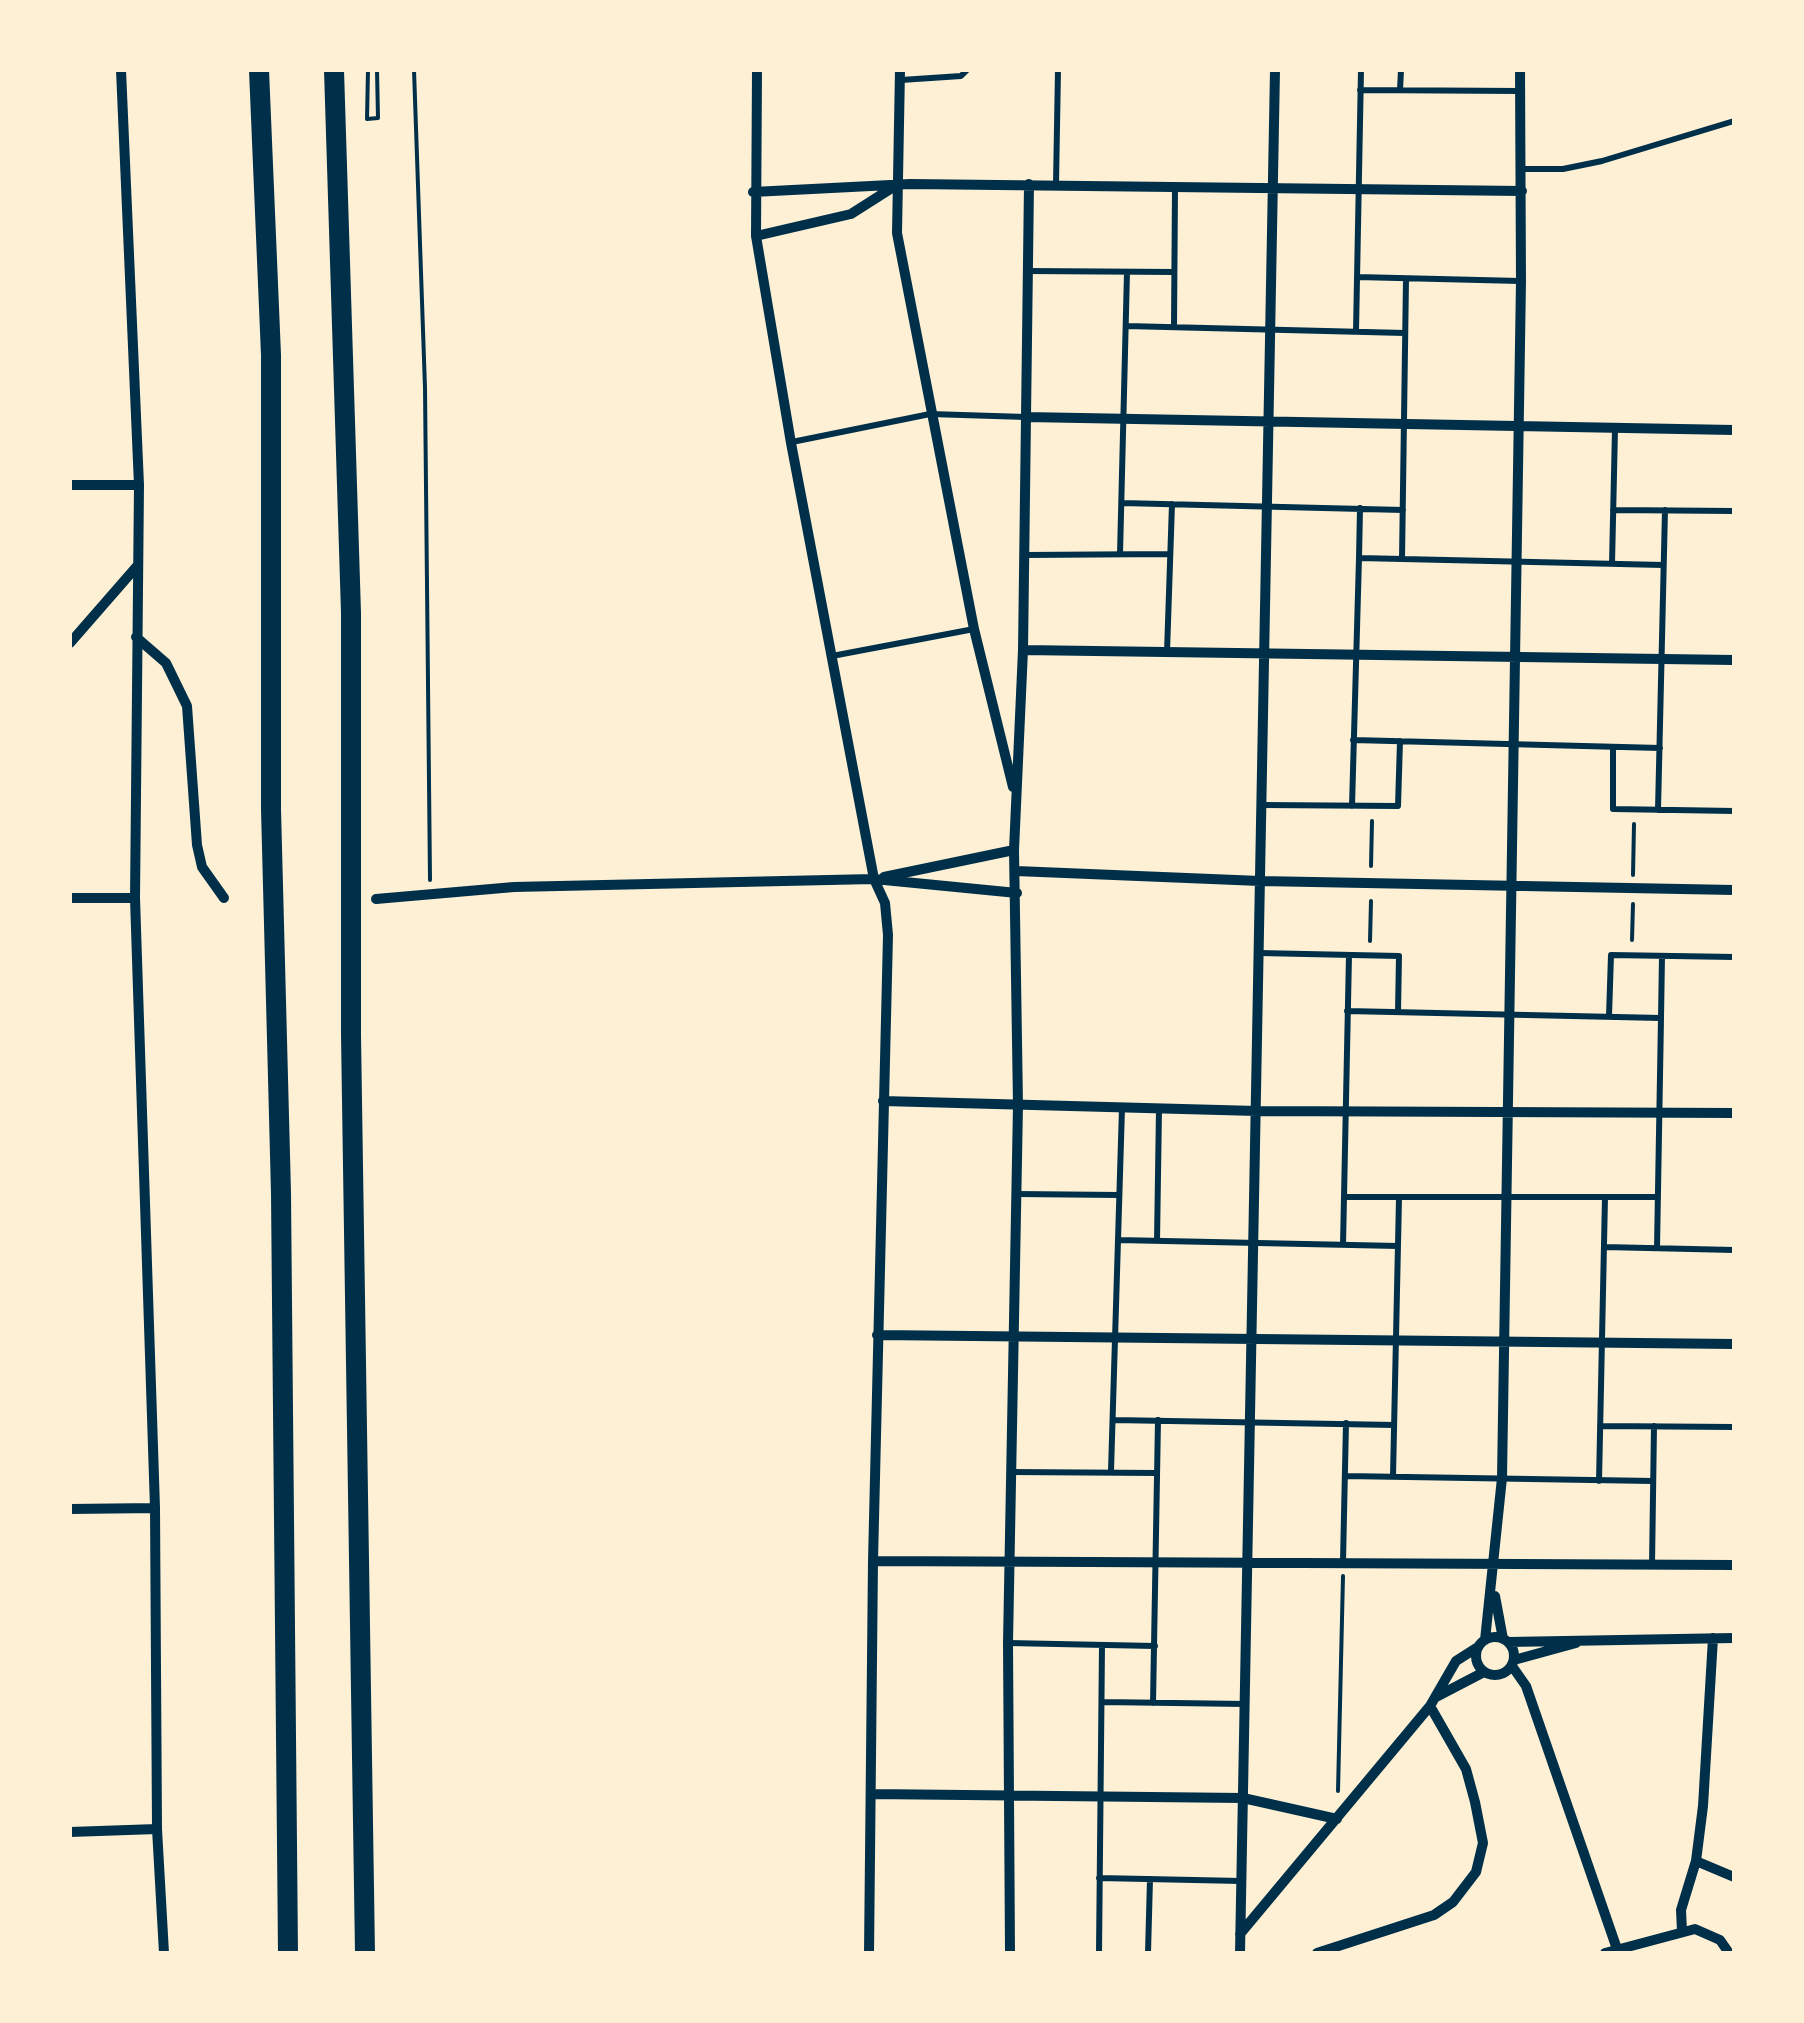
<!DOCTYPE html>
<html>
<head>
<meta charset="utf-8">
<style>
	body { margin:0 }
	#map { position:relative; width:1804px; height:2023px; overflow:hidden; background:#fdf0d5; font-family:"Source Sans 3",sans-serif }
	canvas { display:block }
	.frame { position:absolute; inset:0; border:72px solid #fdf0d5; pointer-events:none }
</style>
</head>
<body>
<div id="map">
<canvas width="1804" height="2023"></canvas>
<div class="frame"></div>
</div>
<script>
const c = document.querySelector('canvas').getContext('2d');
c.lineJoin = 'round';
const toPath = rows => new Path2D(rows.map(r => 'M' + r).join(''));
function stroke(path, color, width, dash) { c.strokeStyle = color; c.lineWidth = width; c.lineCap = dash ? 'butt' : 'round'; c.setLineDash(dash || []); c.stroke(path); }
stroke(toPath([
	[368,70,367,119,378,118,377,70],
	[414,70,425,388,430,880],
	[1371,866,1372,821],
	[1633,875,1634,824],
	[1632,940,1633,904],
	[1370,941,1371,901],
	[1338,1791,1343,1576]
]), '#003049', 4);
stroke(toPath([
	[901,80,961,76,967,70],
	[1360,90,1520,91],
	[1400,90,1401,70],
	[1521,169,1563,169,1602,161,1734,121],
	[1056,184,1058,70],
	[1028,271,1174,272],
	[1357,277,1520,281],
	[1126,326,1405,333],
	[1174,327,1175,188],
	[1356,331,1361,70],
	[792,442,930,414,1026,417],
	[1122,503,1403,510],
	[1613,510,1734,511],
	[1120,554,1127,272],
	[1024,555,1170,554],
	[1359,558,1360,508],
	[1402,559,1406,279],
	[1612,564,1615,429],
	[1167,652,1172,504],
	[832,656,974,629],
	[1353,740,1660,748],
	[1613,747,1613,809,1734,811],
	[1263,805,1398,806,1400,741],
	[1352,806,1359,558,1663,565],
	[1658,810,1665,510],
	[1259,953,1399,956,1398,1012],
	[1347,1011,1661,1018,1657,1248],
	[1609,1016,1611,955,1734,957],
	[1661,1018,1662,956],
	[1016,1194,1119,1195],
	[1344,1197,1658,1197],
	[1118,1240,1122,1108],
	[1157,1241,1159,1109],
	[1343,1245,1349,955],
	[1604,1247,1734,1250],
	[1113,1420,1394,1425],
	[1600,1426,1734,1427],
	[1111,1471,1118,1240,1398,1246],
	[1010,1472,1157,1473],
	[1345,1476,1653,1481],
	[1393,1476,1399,1198],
	[1599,1481,1605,1197],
	[1343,1561,1346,1423],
	[1652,1565,1654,1426],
	[1008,1643,1155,1646],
	[1102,1702,1245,1704],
	[1153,1703,1158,1420],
	[1099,1878,1241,1881],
	[1099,1953,1102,1645],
	[1148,1953,1150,1879]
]), '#003049', 6);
stroke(toPath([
	[121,70,139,485,135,898,155,1508,157,1829,164,1953],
	[757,70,756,236,791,443,874,879,885,903,888,935,873,1561,869,1953],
	[900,70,897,233,974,629,1013,787],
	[753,192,910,184,1522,191],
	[756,236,851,214,895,186],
	[1026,417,1734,430],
	[70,485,139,485],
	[136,637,166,663,187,706,197,845,202,867,224,898],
	[70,643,138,565],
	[1023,650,1734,660],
	[1016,871,1260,881,1734,890],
	[884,877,1014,850],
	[70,898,135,898],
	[376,899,514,887,874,879,1017,893],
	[883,1101,1257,1111,1734,1113],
	[877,1335,1734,1344],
	[70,1509,155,1508],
	[873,1561,1734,1565],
	[1495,1596,1503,1639],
	'1476 1656a19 19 0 1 1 38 0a19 19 0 1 1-38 0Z',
	[1485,1640,1502,1478,1521,281,1520,70],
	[1508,1642,1734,1638],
	[1514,1660,1576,1643],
	[1512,1666,1526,1686,1617,1949],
	[1436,1697,1484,1672],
	[871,1794,1243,1798,1337,1819],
	[70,1832,157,1829],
	[1696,1861,1734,1877],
	[1682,1931,1681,1910,1696,1861,1703,1806,1713,1638],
	[1240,1934,1430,1706,1456,1661,1478,1647],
	[1010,1953,1008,1643,1018,1105,1014,850,1023,650,1029,184],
	[1240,1953,1275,70],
	[1317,1953,1434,1915,1453,1902,1476,1872,1483,1843,1475,1802,1466,1769,1430,1706],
	[1605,1953,1695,1929,1720,1940,1729,1953]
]), '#003049', 10);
stroke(toPath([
	[259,70,271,355,271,809,281,1193,288,1953],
	[334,70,351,613,351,1035,365,1953]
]), '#003049', 20);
</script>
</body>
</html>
